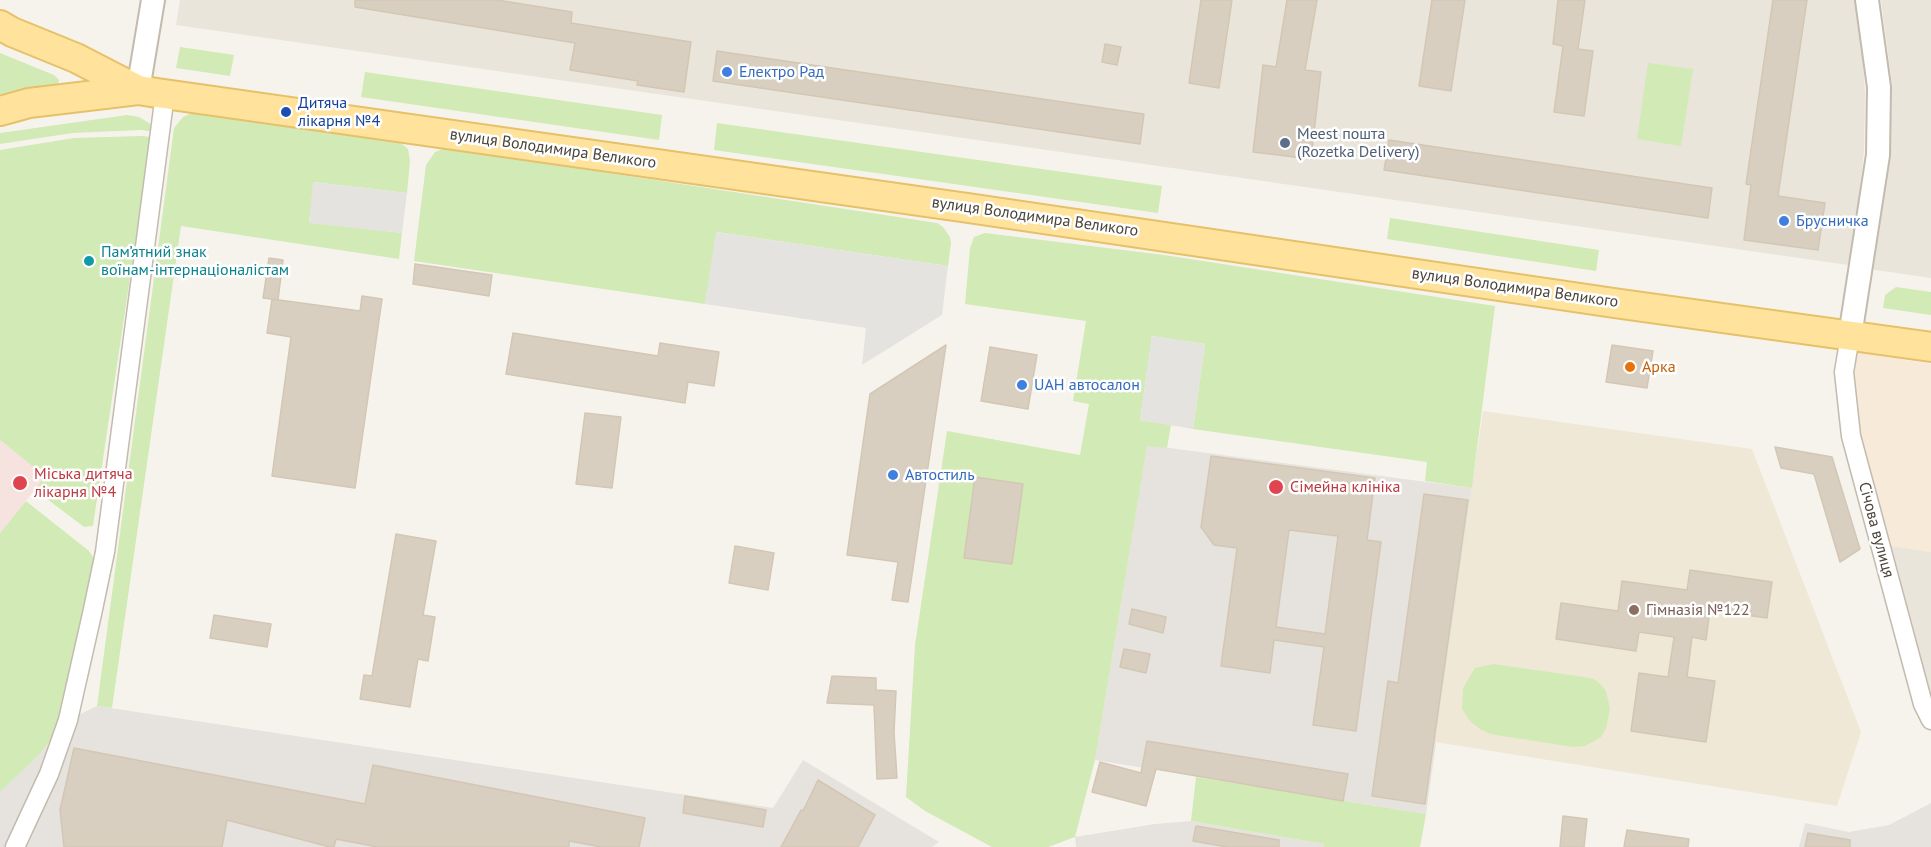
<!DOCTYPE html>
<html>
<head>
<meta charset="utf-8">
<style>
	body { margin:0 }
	canvas { display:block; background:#f6f3ec }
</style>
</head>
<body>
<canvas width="1931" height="847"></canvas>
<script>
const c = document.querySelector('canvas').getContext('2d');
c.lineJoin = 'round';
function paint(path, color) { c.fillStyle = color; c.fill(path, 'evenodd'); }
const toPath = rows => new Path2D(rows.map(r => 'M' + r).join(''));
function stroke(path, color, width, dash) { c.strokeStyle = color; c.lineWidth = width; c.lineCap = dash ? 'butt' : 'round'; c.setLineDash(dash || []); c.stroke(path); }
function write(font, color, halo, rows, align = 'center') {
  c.font = font + ' "PT Sans",sans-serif'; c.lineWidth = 5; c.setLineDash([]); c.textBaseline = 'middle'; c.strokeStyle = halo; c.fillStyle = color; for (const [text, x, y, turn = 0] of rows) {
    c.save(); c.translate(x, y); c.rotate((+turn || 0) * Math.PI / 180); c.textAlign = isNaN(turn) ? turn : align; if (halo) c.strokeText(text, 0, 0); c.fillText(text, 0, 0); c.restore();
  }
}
paint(toPath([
	[180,0,1855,0,1862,44,1865,92,1864,151,1858,207,1848,265,176,25],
	[1881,0,1931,0,1931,278,1869,269,1889,157,1892,84],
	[1879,544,1931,552,1931,720]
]), '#eae5da');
paint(toPath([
	[1848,351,1931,364,1931,552,1879,544,1851,436]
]), '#f7ead8');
paint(toPath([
	[1147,445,1472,488,1426,814,1095,760],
	[97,706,773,808,803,760,939,842,932,847,0,847,0,792,38,756,68,720],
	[1931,803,1931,847,1799,847,1805,823,1849,832,1889,825],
	[1191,821,1324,844,1324,847,1076,847,1075,837,1155,824]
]), '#e6e2dd');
paint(toPath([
	[1483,411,1752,449,1861,732,1837,806,1435,742]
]), '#efe8d6');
paint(toPath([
	[0,440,46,476,0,533]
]), '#f6e3e0');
paint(toPath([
	[180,47,234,55,230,76,176,68],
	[0,53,54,75,59,80,58,85,0,98],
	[1648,63,1693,69,1681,146,1637,139],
	[365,72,662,115,659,140,361,97],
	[196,111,396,139,408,149,410,161,407,193,314,182,309,222,402,233,399,259,181,226,112,708,97,706,174,128,183,117],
	[127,115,139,117,149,123,155,132,141,130,73,133,0,144,0,133],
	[717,123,1162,186,1158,213,714,150],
	[141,136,151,137,93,526,84,527,35,490,45,476,0,440,0,150,74,138],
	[445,148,937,223,943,227,950,237,951,243,948,266,717,232,705,304,414,261,426,165,435,152],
	[1390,218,1599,250,1596,271,1387,239],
	[985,233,1164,255,1495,306,1472,488,1425,481,1427,462,1193,429,1205,344,1152,336,1140,420,1171,425,1167,448,1147,446,1095,760,1075,837,1048,847,992,847,925,811,906,797,915,645,947,431,1080,455,1089,404,1073,401,1086,321,965,304,970,248,974,237],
	[1896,287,1931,292,1931,315,1883,308,1885,295],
	[26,501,89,551,95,560,62,718,51,740,38,756,0,792,0,533],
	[1493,664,1577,676,1594,679,1600,684,1606,691,1610,709,1606,728,1601,737,1585,746,1573,747,1490,734,1480,729,1471,722,1462,709,1463,688,1475,668],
	[1196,777,1426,814,1420,847,1324,847,1324,844,1191,821]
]), '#d2eab5');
paint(toPath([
	[313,182,407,193,402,233,309,223],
	[716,232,948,266,942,315,862,365,866,328,705,304],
	[1152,336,1205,344,1193,429,1140,420]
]), '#e5e3e0');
const building = toPath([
	[355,0,497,0,572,12,571,23,691,42,684,92,637,85,638,81,570,70,575,43,355,7,355,0],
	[1201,0,1232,0,1219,88,1189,83,1201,0],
	[1287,0,1317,0,1305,70,1321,72,1311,159,1253,152,1263,65,1276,67,1287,0],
	[1432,0,1465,0,1451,91,1419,86,1432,0],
	[1558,0,1585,0,1578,49,1593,51,1584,116,1554,112,1563,46,1553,44,1558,0],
	[1773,0,1807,0,1778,196,1825,203,1818,250,1744,240,1751,185,1746,184,1773,0],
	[1105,44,1121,47,1117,65,1102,62,1105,44],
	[717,51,1144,114,1140,144,713,81,717,51],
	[1389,140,1712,188,1708,218,1384,170,1389,140],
	[269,258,283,260,278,300,263,298,269,258],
	[415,264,492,275,489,296,413,284,415,264],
	[362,296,382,299,355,488,272,476,291,337,267,333,272,299,360,311,362,296],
	[513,333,658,356,660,343,719,352,714,386,688,382,685,403,506,374,513,333],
	[946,345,908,602,892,600,898,562,847,555,870,394,946,345],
	[1612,345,1653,351,1647,388,1606,382,1612,345],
	[990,347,1037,355,1028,409,981,401,990,347],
	[585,413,621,417,612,488,576,484,585,413],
	[1775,447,1832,457,1860,549,1840,562,1814,474,1781,468,1775,447],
	[1211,456,1375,478,1367,540,1381,542,1356,731,1313,725,1324,647,1274,640,1270,673,1221,666,1237,548,1214,545,1201,527,1211,456],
	[1289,530,1338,536,1325,634,1276,627,1289,530],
	[975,477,1023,484,1012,564,964,558,975,477],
	[1424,494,1468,500,1425,804,1372,796,1388,681,1398,683,1424,494],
	[396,534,436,541,423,615,435,617,428,661,418,659,410,707,360,699,364,675,372,676,396,534],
	[735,546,774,553,768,590,729,583,735,546],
	[1690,570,1772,582,1767,618,1710,610,1706,640,1692,637,1687,677,1715,681,1706,742,1631,731,1639,673,1668,677,1674,637,1639,632,1636,651,1556,639,1561,603,1618,611,1622,581,1687,590,1690,570],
	[1132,609,1166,617,1163,633,1129,624,1132,609],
	[214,615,271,624,267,647,210,638,214,615],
	[1124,649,1150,654,1146,673,1120,667,1124,649],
	[832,676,876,678,876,690,896,691,894,732,897,778,877,779,874,705,827,703,832,676],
	[1147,741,1348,774,1343,801,1156,769,1146,806,1092,792,1100,762,1141,773,1147,741],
	[74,748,365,804,373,765,645,818,639,847,602,847,569,841,569,847,378,847,336,839,334,847,330,847,227,820,222,847,64,847,60,810,74,748],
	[818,780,875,815,858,847,781,847,801,810,803,811,818,780],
	[685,796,766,810,763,827,683,813,685,796],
	[1563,816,1587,819,1584,847,1560,847,1563,816],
	[1196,826,1279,840,1279,847,1227,847,1193,841,1196,826],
	[1627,830,1689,839,1688,847,1624,847,1627,830],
	[1808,833,1850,840,1850,847,1805,847,1808,833]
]);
paint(building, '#d8cfc1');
stroke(building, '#d3c7b4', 1.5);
const minor = toPath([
	[1850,336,1844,372,1851,436,1923,704,1931,720],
	[15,847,49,774,68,720,92,614,105,552,165,94]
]);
const tertiary = toPath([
	[138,90,153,0],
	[1850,336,1878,155,1879,87,1867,0]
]);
const primary = toPath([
	[0,25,12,32,76,58,138,90,157,93,968,208,1621,304,1931,347],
	[0,111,29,103,138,90]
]);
stroke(minor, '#c2bbae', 21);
stroke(tertiary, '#c2bbae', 26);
stroke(primary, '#e6c16a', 32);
stroke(minor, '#fff', 18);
stroke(tertiary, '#fff', 22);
stroke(primary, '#ffe39c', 28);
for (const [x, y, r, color] of [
	[727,72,6,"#3f7fe0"],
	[286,112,6,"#1a4fb4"],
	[1285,143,6,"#5c6f8a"],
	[1784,221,6,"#3f7fe0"],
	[89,261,6,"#0f9aa8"],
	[1630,367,6,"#e8710a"],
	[1022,385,6,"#3f7fe0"],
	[893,475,6,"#3f7fe0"],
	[20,483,8,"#e0444e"],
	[1276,487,8,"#e0444e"],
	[1634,610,6,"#8d6e63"]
]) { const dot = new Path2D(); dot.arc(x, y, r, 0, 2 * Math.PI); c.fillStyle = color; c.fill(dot); stroke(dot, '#fff', 2); }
write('16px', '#366cbe', '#fff', [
	["Електро Рад",739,72],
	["Брусничка",1796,221],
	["UAH автосалон",1034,385],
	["Автостиль",905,475]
], 'left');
write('16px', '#164399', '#fff', [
	["Дитяча",298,103],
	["лікарня №4",298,121]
], 'left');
write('16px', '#4e5e75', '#fff', [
	["Meest пошта",1297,134],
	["(Rozetka Delivery)",1297,152]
], 'left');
write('16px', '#4b4439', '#fff', [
	["вулиця Володимира Великого",553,149,8],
	["вулиця Володимира Великого",1035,217,8],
	["вулиця Володимира Великого",1515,288,8],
	["Січова вулиця",1876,530,75]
]);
write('16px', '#0d838f', '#fff', [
	["Пам’ятний знак",101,252],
	["воїнам-інтернаціоналістам",101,270]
], 'left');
write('16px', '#c56008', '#fff', [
	["Арка",1642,367]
], 'left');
write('16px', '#be3a42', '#fff', [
	["Міська дитяча",34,474],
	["лікарня №4",34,492],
	["Сімейна клініка",1290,487]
], 'left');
write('16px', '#785e54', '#fff', [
	["Гімназія №122",1646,610]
], 'left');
</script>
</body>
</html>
